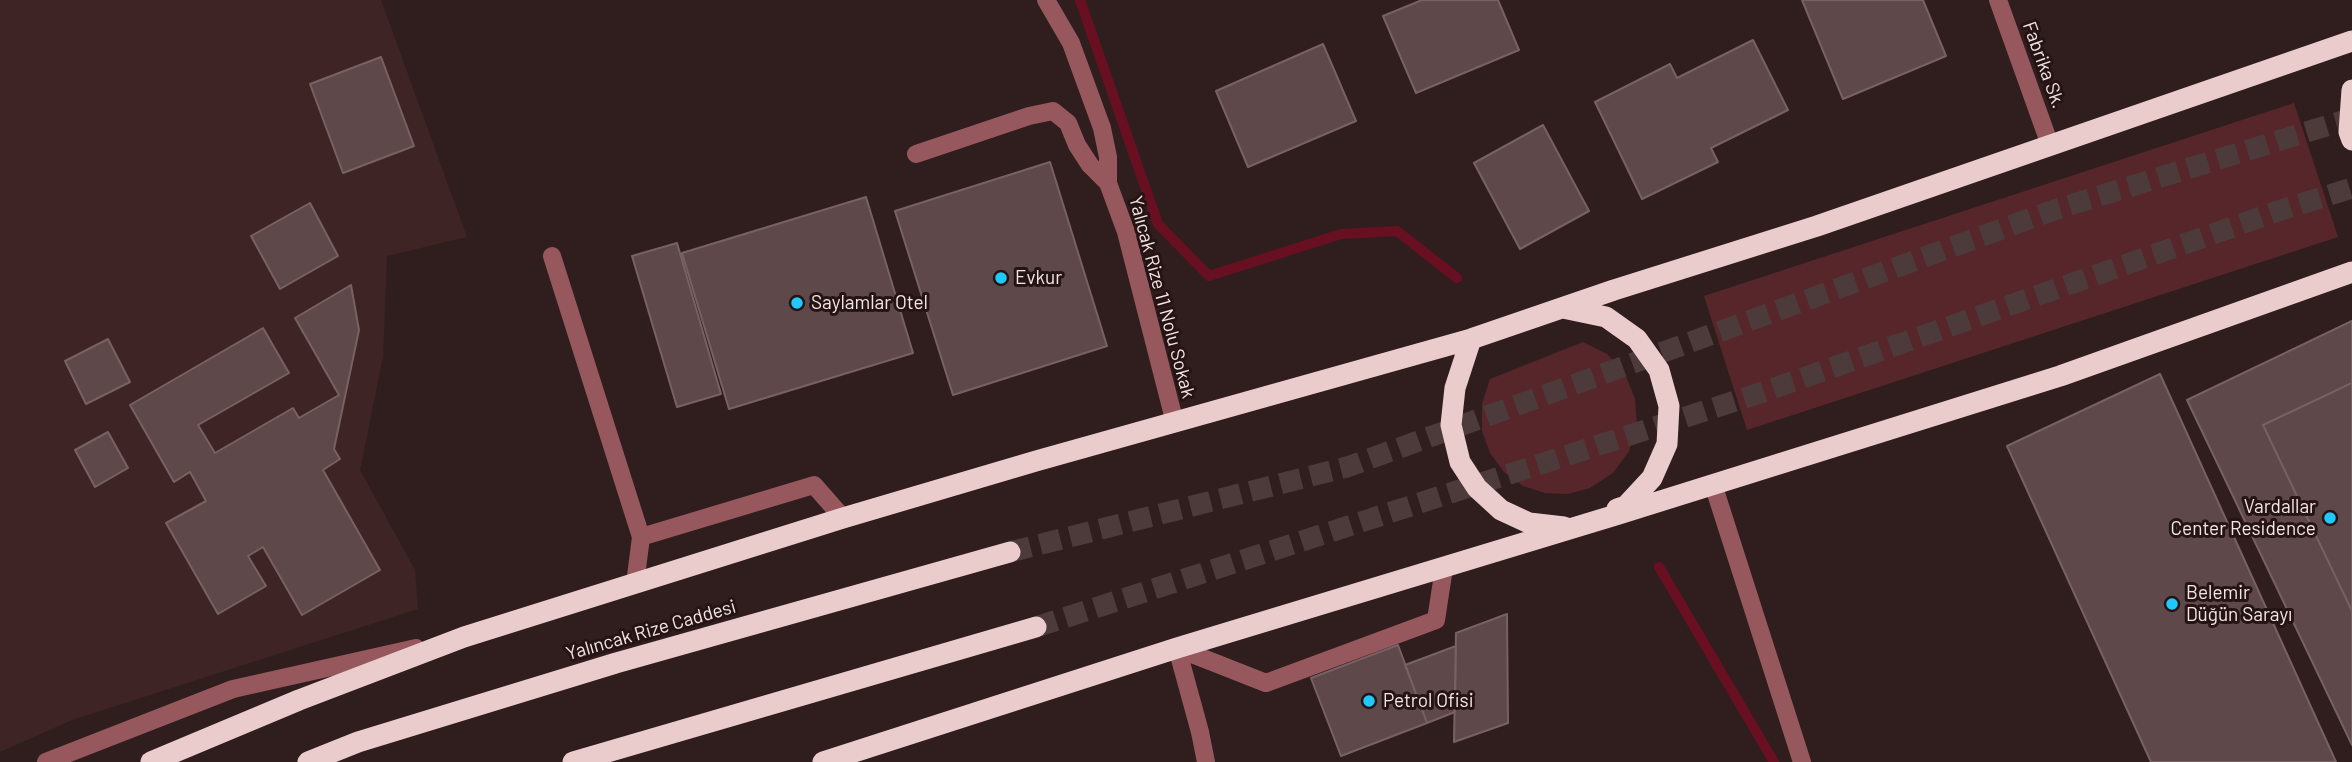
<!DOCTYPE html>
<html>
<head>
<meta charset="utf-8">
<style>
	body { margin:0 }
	canvas { display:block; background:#301d1e }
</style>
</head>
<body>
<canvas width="2352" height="762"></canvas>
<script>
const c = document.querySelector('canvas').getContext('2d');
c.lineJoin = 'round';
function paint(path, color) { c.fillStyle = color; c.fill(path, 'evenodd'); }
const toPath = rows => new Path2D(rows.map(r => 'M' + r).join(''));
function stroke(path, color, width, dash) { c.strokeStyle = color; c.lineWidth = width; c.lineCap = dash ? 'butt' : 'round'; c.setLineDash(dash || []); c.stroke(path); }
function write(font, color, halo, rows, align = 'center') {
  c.font = font + ' Barlow,sans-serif'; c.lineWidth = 6; c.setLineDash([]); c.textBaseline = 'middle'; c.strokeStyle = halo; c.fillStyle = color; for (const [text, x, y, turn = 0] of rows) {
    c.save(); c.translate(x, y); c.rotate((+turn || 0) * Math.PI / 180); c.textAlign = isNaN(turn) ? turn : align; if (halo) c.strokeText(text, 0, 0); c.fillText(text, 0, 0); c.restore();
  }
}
paint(toPath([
	[0,0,381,0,467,237,387,256,383,357,360,470,415,570,418,609,72,720,0,752]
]), '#3e2425');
paint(toPath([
	[2294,103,2338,237,1747,430,1704,296],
	[1583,342,1607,354,1625,374,1635,399,1637,426,1629,451,1613,473,1590,488,1568,494,1545,493,1523,486,1504,472,1490,453,1482,431,1482,404,1490,379]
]), '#57262b');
stroke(toPath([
	[1080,0,1158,224,1209,276,1341,234,1397,231,1457,278],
	[1659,567,1774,762]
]), '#681022', 10);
const building = toPath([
	[1422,0,1498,0,1519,50,1416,93,1383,16,1422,0],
	[1802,0,1923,0,1946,56,1843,99,1802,0],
	[1753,40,1788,110,1711,148,1718,162,1642,199,1595,102,1670,64,1677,78,1753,40],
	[1323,44,1356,121,1248,167,1216,91,1323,44],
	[381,57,414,146,343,173,310,84,381,57],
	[1543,125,1589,211,1520,249,1474,163,1543,125],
	[1050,162,1107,346,953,395,895,211,1050,162],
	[866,197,913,353,729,409,682,253,866,197],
	[310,203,338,256,280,289,251,236,310,203],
	[677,243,721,394,677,407,632,256,677,243],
	[351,285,359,330,334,449,340,459,323,470,380,570,302,615,263,547,248,556,266,586,218,614,166,523,206,501,190,472,174,482,130,405,263,328,289,373,198,425,215,453,293,408,299,418,339,395,295,318,351,285],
	[2352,321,2352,383,2263,425,2352,611,2352,745,2187,400,2352,321],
	[108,339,130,382,86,404,65,361,108,339],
	[2160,374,2336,762,2151,762,2007,446,2160,374],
	[2352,383,2352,611,2263,425,2352,383],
	[108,432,128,468,95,487,75,450,108,432],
	[1507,614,1508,723,1454,742,1456,633,1507,614],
	[1398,645,1427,723,1341,756,1311,678,1398,645],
	[1456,646,1455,712,1427,723,1405,665,1456,646]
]);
paint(building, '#5e4849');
stroke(building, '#786162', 2);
stroke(toPath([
	[1010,552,1347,467,2054,210,2352,118],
	[1036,627,1760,393,2281,210,2352,188]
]), '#4d3b3c', 21, [21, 10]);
stroke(toPath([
	[1046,0,1071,43,1102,128,1108,157,1108,183,1126,232,1175,423],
	[1998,0,2050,145],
	[916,154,1029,116,1053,111,1068,123,1077,145,1090,165,1108,183],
	[552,256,641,537,635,584],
	[1713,484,1802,762],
	[641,537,814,485,843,518],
	[1177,648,1266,683,1436,620,1444,568],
	[1177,648,1200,732,1206,762],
	[46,762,233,689,416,648]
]), '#96585c', 18);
stroke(toPath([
	[2352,90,2349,132,2352,140],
	[1563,308,1606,317,1637,339,1659,370,1669,406,1667,444,1652,478,1626,506,1617,509],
	[1471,339,1455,388,1451,425,1460,462,1477,488,1501,510,1529,523,1564,527],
	[151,762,299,700,464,637,843,518,1036,461,1471,339,1614,290,1817,226,2352,41],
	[308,762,358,742,616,663,1010,552],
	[573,762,1036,627],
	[823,762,1177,648,1619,514,2060,376,2352,272]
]), '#ebcccc', 21);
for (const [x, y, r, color] of [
	[1001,278,7,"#20c9fd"],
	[797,303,7,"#20c9fd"],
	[2330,518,7,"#20c9fd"],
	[2172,604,7,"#20c9fd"],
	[1369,701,7,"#20c9fd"]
]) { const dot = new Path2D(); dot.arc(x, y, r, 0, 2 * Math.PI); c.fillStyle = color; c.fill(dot); stroke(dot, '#261415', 2.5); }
write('19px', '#f4e6e6', '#261415', [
	["Fabrika Sk.",2044,65,70],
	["Yalıcak Rize 11 Nolu Sokak",1162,297,75],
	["Yalıncak Rize Caddesi",651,630,-16]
]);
write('19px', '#f4e6e6', '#261415', [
	["Evkur",1015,278],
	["Saylamlar Otel",811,303],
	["Vardallar",2316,507,"right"],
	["Center Residence",2316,529,"right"],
	["Belemir",2186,593],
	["Düğün Sarayı",2186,615],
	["Petrol Ofisi",1383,701]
], 'left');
</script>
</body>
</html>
